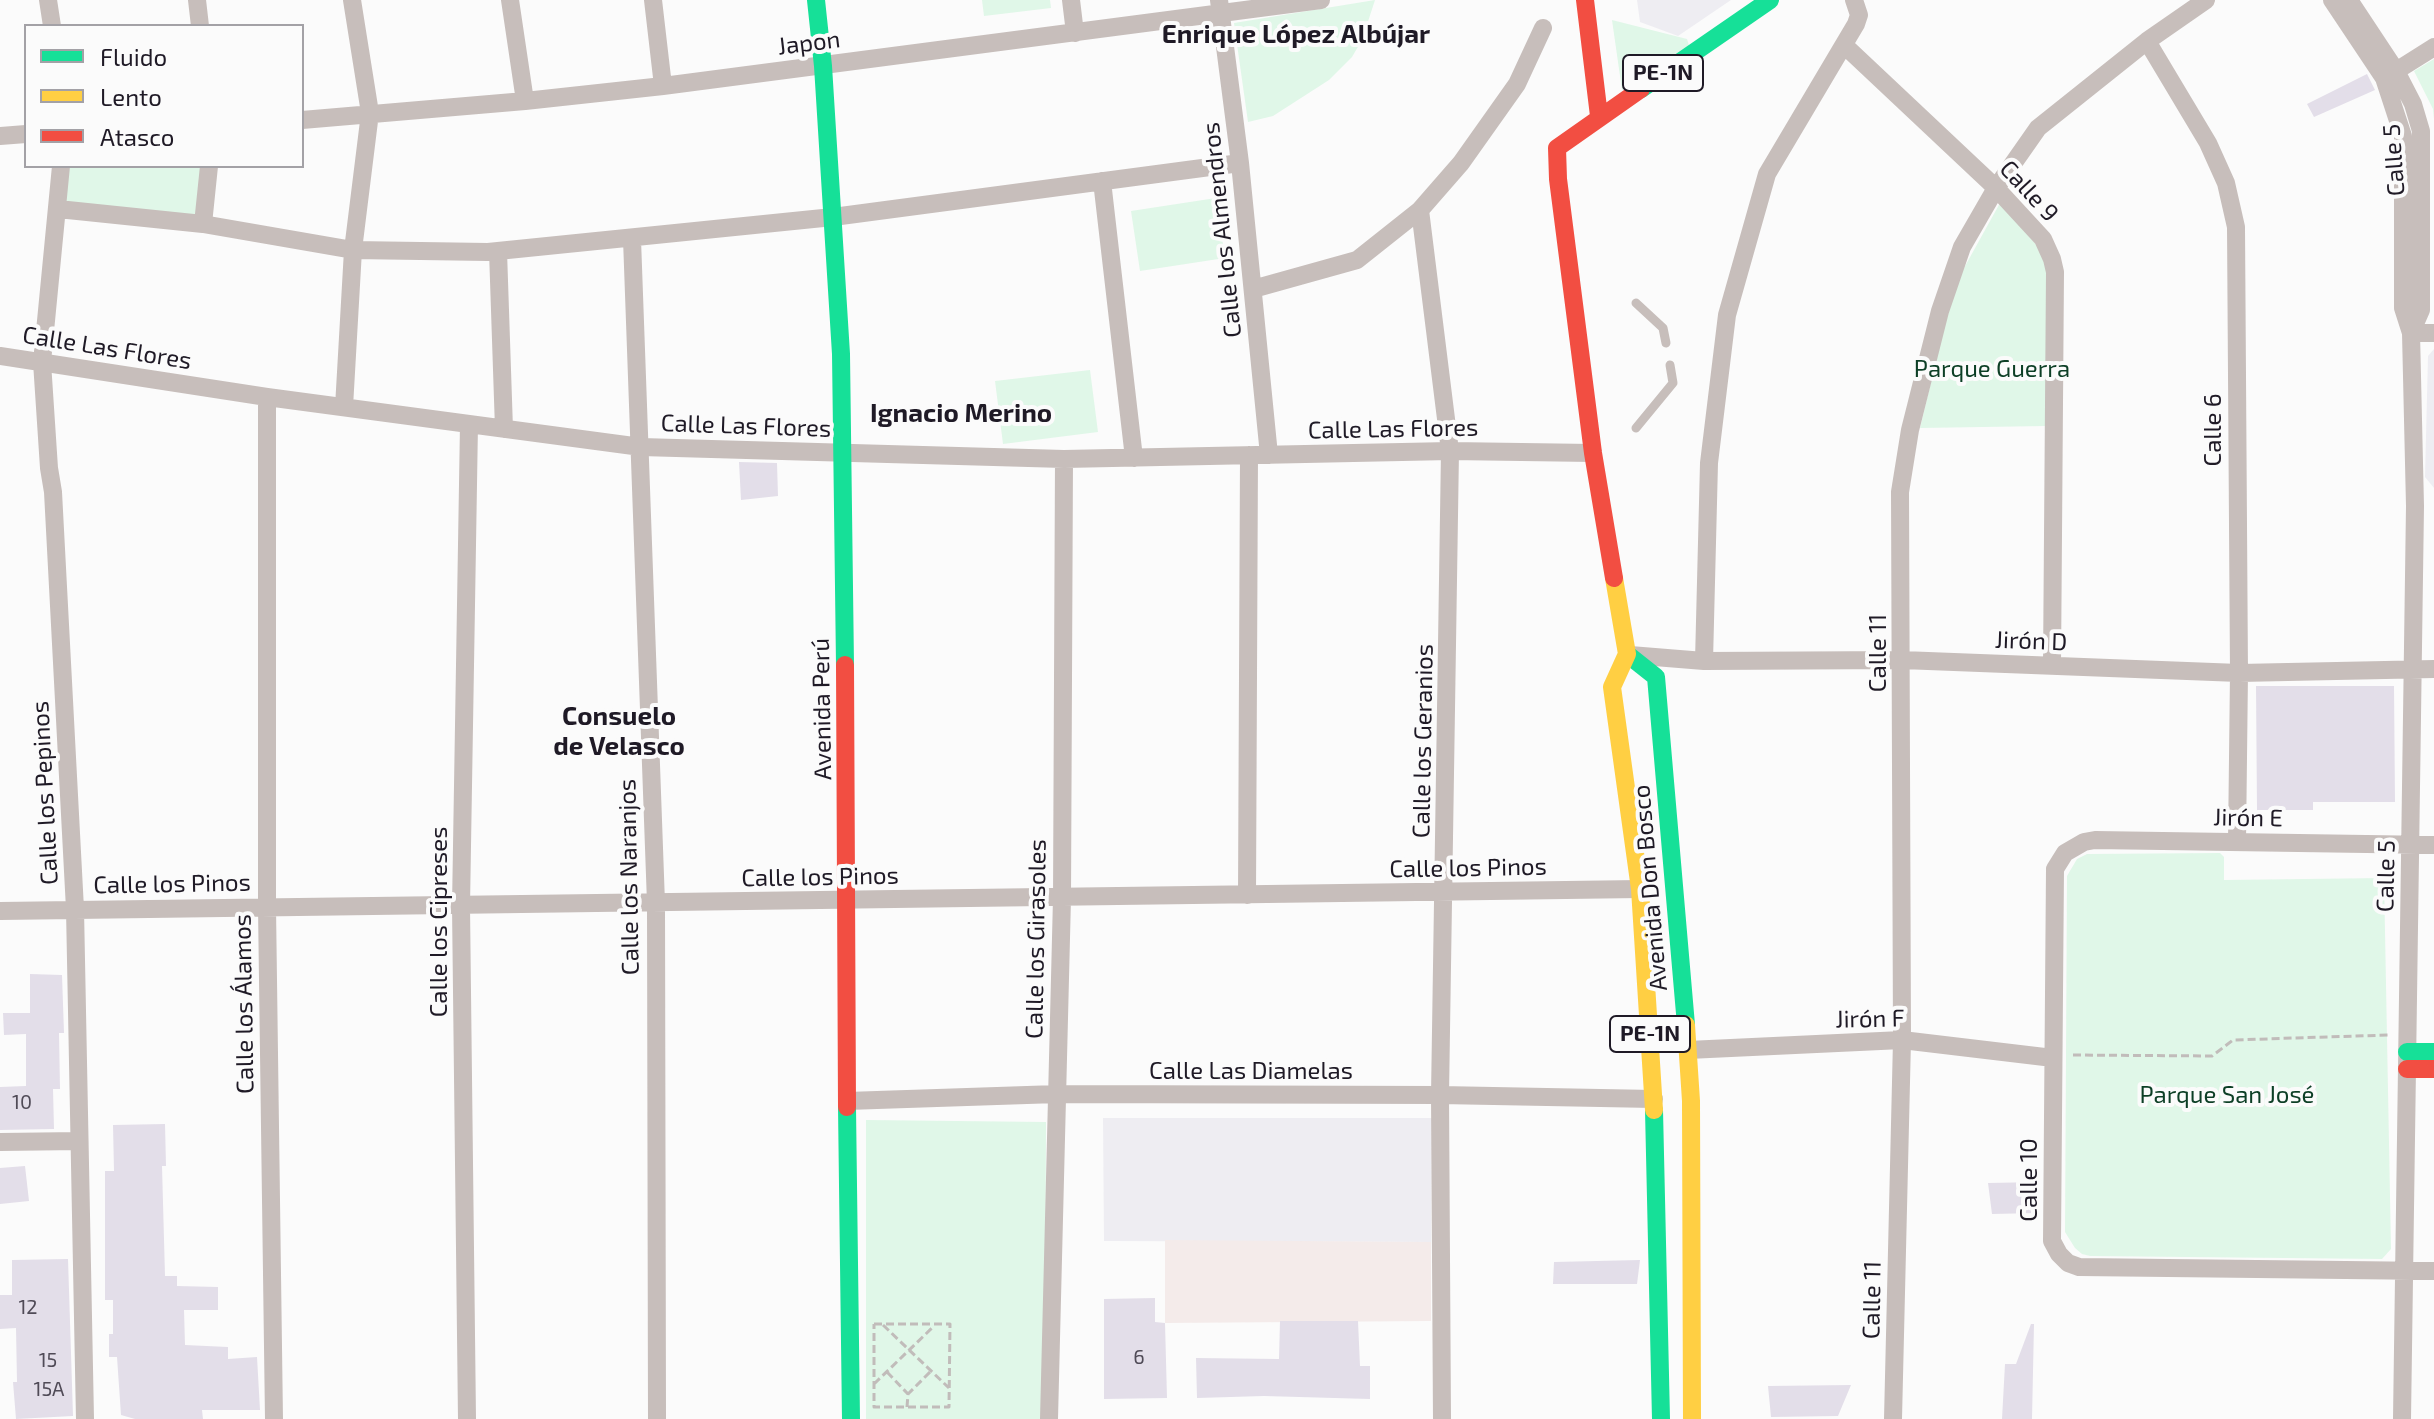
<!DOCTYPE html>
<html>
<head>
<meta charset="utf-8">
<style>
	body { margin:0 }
	#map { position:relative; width:2434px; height:1419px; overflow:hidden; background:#fbfbfb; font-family:"Exo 2",sans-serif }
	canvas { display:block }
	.legend { position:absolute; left:24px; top:24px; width:280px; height:144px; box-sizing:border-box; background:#fbfbfb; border:2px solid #a3a1a6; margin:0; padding:10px 14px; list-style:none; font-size:24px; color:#1f1a26 }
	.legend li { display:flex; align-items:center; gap:16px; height:40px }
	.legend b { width:40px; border:2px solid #a3a1a6 }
</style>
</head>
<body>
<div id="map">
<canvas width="2434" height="1419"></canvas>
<ul class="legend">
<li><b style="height:10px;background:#16e098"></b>Fluido</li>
<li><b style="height:10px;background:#ffcf43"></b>Lento</li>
<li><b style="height:10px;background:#f24e42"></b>Atasco</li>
</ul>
</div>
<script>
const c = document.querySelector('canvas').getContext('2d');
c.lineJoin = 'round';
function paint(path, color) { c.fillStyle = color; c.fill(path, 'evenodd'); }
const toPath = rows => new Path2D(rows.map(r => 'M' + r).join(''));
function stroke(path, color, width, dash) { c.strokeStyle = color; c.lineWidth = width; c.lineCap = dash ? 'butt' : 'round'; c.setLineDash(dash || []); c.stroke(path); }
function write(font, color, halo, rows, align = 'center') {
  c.font = font + ' "Exo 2",sans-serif'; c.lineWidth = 8; c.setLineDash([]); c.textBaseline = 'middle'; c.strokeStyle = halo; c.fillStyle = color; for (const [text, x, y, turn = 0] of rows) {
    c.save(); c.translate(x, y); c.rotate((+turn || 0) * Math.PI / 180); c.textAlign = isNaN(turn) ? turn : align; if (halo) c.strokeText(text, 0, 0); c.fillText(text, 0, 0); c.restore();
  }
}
paint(toPath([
	[1637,0,1731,0,1678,36,1640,22],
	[2434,349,2434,488,2425,477,2428,356],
	[1103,1118,1432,1118,1431,1242,1104,1241]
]), '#eeedf2');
paint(toPath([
	[1165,1240,1431,1242,1431,1321,1165,1323]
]), '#f4ebea');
paint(toPath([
	[982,0,1050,0,1051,8,984,16],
	[1375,0,1362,40,1352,57,1329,80,1273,116,1248,122,1234,23],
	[1612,20,1687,39,1690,48,1622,90],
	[2434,59,2434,119,2433,109,2414,71],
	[65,166,204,166,199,218,62,205],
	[1216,198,1225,258,1140,271,1131,211],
	[2000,203,2052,263,2046,426,1920,428,1954,286],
	[1090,370,1098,432,1003,444,995,381],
	[2220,853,2224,857,2224,880,2384,878,2391,1249,2382,1259,2090,1256,2082,1254,2075,1248,2065,1232,2067,876,2077,859,2087,854],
	[866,1120,1046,1122,1045,1419,866,1419]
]), '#e0f7e8');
paint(toPath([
	[2367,74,2375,90,2314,117,2307,104],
	[739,462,777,463,778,496,741,500],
	[2256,686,2394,686,2395,802,2313,802,2313,810,2257,810],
	[30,974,62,975,64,1033,59,1033,60,1089,53,1089,54,1129,0,1130,0,1087,26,1086,26,1034,4,1035,3,1013,30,1013],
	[165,1124,166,1166,162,1166,165,1276,177,1276,177,1286,218,1287,218,1310,184,1310,185,1345,228,1347,228,1359,257,1357,260,1410,202,1410,203,1419,135,1419,121,1415,117,1357,109,1357,109,1334,113,1334,113,1300,105,1300,105,1171,114,1171,113,1125],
	[25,1166,29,1201,0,1204,0,1168],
	[2040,1182,2037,1213,1992,1214,1988,1183],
	[68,1259,73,1416,16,1419,13,1382,17,1382,16,1328,0,1329,0,1295,12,1295,12,1260],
	[1640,1260,1637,1284,1553,1284,1554,1262],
	[1155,1298,1155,1322,1165,1323,1167,1398,1104,1399,1104,1299],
	[1280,1321,1358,1321,1360,1366,1370,1366,1370,1399,1264,1396,1197,1398,1196,1358,1279,1359],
	[2031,1324,2034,1324,2032,1419,2002,1419,2005,1364,2016,1364],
	[1851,1385,1838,1416,1771,1417,1768,1386]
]), '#e3dee9');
stroke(toPath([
	[2073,1055,2212,1056,2233,1040,2388,1035],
	[874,1324,950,1324,949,1407,874,1407,874,1324],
	[883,1325,949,1388],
	[887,1372,908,1394],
	[874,1384,934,1326],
	[907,1407,908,1394,930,1372]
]), '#c1bcba', 3, [8, 4]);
stroke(toPath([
	[1636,303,1663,328,1666,343],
	[1636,428,1673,383,1670,365]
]), '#c7bebb', 9);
stroke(toPath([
	[48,0,52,26],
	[197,0,200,26],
	[510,0,525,101],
	[653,0,663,86],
	[1071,0,1075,33],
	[1219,0,1240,163,1269,455],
	[2332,0,2384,78,2403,136,2403,308,2411,333,2415,506,2402,1419],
	[2349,0,2396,71,2413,104,2421,131,2421,310,2411,333],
	[2147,41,2208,143,2226,183,2236,227,2239,673,2237,842],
	[1844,45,1996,188,2043,239,2052,259,2055,272,2052,666],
	[2396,71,2434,47],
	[302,120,525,101,663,86,1321,0],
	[0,136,26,134],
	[61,166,42,362,49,468,53,492,75,909,85,1419],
	[1102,181,1134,458],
	[58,209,203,224,353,250,488,252,833,217,1240,163],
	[1420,210,1450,451,1440,1095,1442,1419],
	[203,224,209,166],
	[632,239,656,903,657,1419],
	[498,251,504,429],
	[1253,289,1357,260,1420,210,1461,163,1517,84,1543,28],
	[2411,333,2434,333],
	[0,356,267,397,641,447,1064,459,1450,451,1593,453],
	[267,397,267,907,274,1419],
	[344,407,353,250,370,113,352,0],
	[1630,655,1704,661,1902,660,2239,673,2434,669],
	[1704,661,1709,463,1727,315,1767,174,1856,24,1859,15,1854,0],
	[2434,845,2095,840,2084,842,2065,853,2055,869,2052,1241,2059,1254,2068,1263,2079,1267,2434,1271],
	[1247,895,1249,455],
	[0,911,1640,889],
	[1688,1050,1902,1040,2053,1058],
	[847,1101,1057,1094,1440,1095,1654,1099],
	[0,1142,79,1141],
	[467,1419,461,906,469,424],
	[1049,1419,1062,898,1064,459],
	[1893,1419,1902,1040,1900,492,1910,430,1940,311,1962,247,1996,188,2038,128,2147,41,2206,0]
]), '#c7bebb', 18);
stroke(toPath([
	[816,0,823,66,841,354,845,665],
	[1641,89,1770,0],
	[1627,654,1656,677,1686,1025],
	[2407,1052,2434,1052],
	[847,1107,851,1419],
	[1654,1110,1661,1419]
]), '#16e098', 18);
stroke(toPath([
	[1614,578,1627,654,1612,687,1640,889,1654,1110],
	[1686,1025,1691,1101,1692,1419]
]), '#ffcf43', 18);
stroke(toPath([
	[1585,0,1599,116],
	[1614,578,1593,453,1558,179,1557,148,1641,89],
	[845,665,847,1107],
	[2407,1069,2434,1069]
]), '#f24e42', 18);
write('20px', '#504b57', null, [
	["10",22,1102],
	["12",28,1307],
	["6",1139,1357],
	["15",48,1360],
	["15A",49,1389]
]);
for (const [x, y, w] of [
	[1663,73,80],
	[1650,1034,80]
]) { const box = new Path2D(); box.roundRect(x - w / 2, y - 18, w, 36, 6); c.fillStyle = '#fbfbfb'; c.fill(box); stroke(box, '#1f1a26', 2); }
write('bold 22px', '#1f1a26', null, [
	["PE-1N",1663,73],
	["PE-1N",1650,1034]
]);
write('24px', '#1f1a26', '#fbfbfb', [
	["Japon",809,43,-7],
	["Calle 5",2394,160,-94],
	["Calle 9",2029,191,47],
	["Calle los Almendros",1222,230,-96],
	["Calle Las Flores",107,348,9],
	["Calle Las Flores",746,426,2],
	["Calle Las Flores",1393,429,-1],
	["Calle 6",2213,430,-90],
	["Jirón D",2031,641,2],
	["Calle 11",1878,653,-90],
	["Avenida Perú",822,709,-91],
	["Calle los Geranios",1423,741,-89],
	["Calle los Pepinos",45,793,-93],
	["Jirón E",2248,818,1],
	["Calle los Pinos",1468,868,-1],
	["Calle 5",2386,876,-89],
	["Calle los Naranjos",629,877,-91],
	["Calle los Pinos",820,877,-1],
	["Calle los Pinos",172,884,-1],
	["Avenida Don Bosco",1650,888,-95],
	["Calle los Cipreses",439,922,-90],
	["Calle los Girasoles",1036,939,-89],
	["Calle los Álamos",244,1004,-91],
	["Jirón F",1870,1019,-1],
	["Calle Las Diamelas",1251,1071],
	["Calle 10",2029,1180,-90],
	["Calle 11",1872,1300,-89]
]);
write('24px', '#0d3f26', '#fbfbfb', [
	["Parque Guerra",1992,369],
	["Parque San José",2227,1095]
]);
write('bold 26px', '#1f1a26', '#fbfbfb', [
	["Enrique López Albújar",1296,34],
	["Ignacio Merino",961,413],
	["Consuelo",619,716],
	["de Velasco",619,746]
]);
</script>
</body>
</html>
